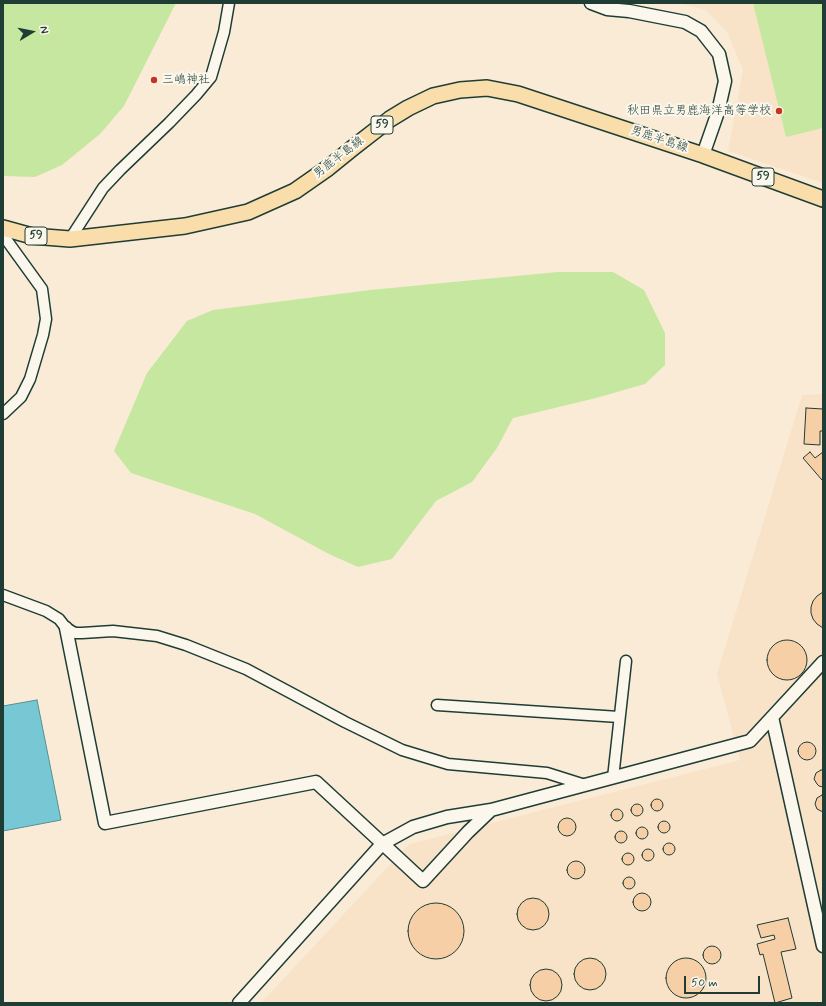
<!DOCTYPE html>
<html>
<head>
<meta charset="utf-8">
<style>
	body { margin:0 }
	#map { position:relative; width:826px; height:1006px; overflow:hidden; background:#faebd7; font-family:Mynerve,sans-serif }
	canvas { display:block }
	.frame { position:absolute; inset:0; border:4px solid #1f3d34; pointer-events:none }
	.north { position:absolute; left:12px; top:12px; width:40px; height:40px; -webkit-text-stroke:3px #fbf7ec; paint-order:stroke; rotate:80deg; font-size:11px; font-weight:700; line-height:16px; text-align:center; color:#1f3d34 }
	.north::after { content:''; display:block; margin:auto; width:14px; height:18px; background:#1f3d34; clip-path:polygon(50% 0,100% 100%,50% 72%,0 100%) }
	.scale { position:absolute; left:684px; top:976px; width:76px; height:18px; box-sizing:border-box; border:2px solid #1f3d34; border-top:0; padding-left:5px; font-size:12px; line-height:14px; white-space:nowrap; color:#1f3d34; -webkit-text-stroke:3px #fbf7ec; paint-order:stroke }
</style>
</head>
<body>
<div id="map">
<canvas width="826" height="1006"></canvas>
<div class="frame"></div>
<div class="north">N</div>
<div class="scale">50 m</div>
</div>
<script>
const c = document.querySelector('canvas').getContext('2d');
c.lineJoin = 'round';
function paint(path, color) { c.fillStyle = color; c.fill(path, 'evenodd'); }
const toPath = rows => new Path2D(rows.map(r => 'M' + r).join(''));
function stroke(path, color, width, dash) { c.strokeStyle = color; c.lineWidth = width; c.lineCap = dash ? 'butt' : 'round'; c.setLineDash(dash || []); c.stroke(path); }
function write(font, color, halo, rows, align = 'center') {
  c.font = font + ' Mynerve,"Klee One",sans-serif'; c.lineWidth = 4; c.setLineDash([]); c.textBaseline = 'middle'; c.strokeStyle = halo; c.fillStyle = color; for (const [text, x, y, turn = 0] of rows) {
    c.save(); c.translate(x, y); c.rotate((+turn || 0) * Math.PI / 180); c.textAlign = isNaN(turn) ? turn : align; if (halo) c.strokeText(text, 0, 0); c.fillText(text, 0, 0); c.restore();
  }
}
paint(toPath([
	[677,3,823,3,823,183,728,151,743,70,727,32,706,10],
	[823,394,823,1003,261,1003,409,844,740,760,717,674,802,395]
]), '#f9e3c8');
paint(toPath([
	[3,3,176,3,124,106,100,134,62,165,35,177,3,176],
	[753,3,823,3,823,128,786,137],
	[558,272,613,272,644,290,665,333,665,365,645,384,596,398,513,418,497,448,472,482,436,501,392,559,358,567,329,554,255,514,131,473,114,451,147,373,187,321,213,310,370,290]
]), '#c6e7a0');
const water = toPath([
	[37,700,61,820,3,831,3,706,37,700]
]);
paint(water, '#78c7d4');
stroke(water, '#549094', 1);
const building = toPath([
	[806,408,823,409,823,431,820,431,820,445,804,444,806,408],
	[810,452,815,458,823,452,823,478,822,480,803,458,810,452],
	[823,592,823,628,817,624,813,619,811,613,811,607,813,601,817,596,823,592],
	'767 660a20 20 0 1 1 40 0a20 20 0 1 1-40 0Z',
	'798 751a9 9 0 1 1 18 0a9 9 0 1 1-18 0Z',
	[821,770,823,770,823,787,819,786,817,784,814,779,816,773,821,770],
	[822,795,823,795,823,812,817,809,815,804,817,798,822,795],
	'651 805a6 6 0 1 1 12 0a6 6 0 1 1-12 0Z',
	'631 810a6 6 0 1 1 12 0a6 6 0 1 1-12 0Z',
	'611 815a6 6 0 1 1 12 0a6 6 0 1 1-12 0Z',
	'558 827a9 9 0 1 1 18 0a9 9 0 1 1-18 0Z',
	'658 827a6 6 0 1 1 12 0a6 6 0 1 1-12 0Z',
	'636 833a6 6 0 1 1 12 0a6 6 0 1 1-12 0Z',
	'615 837a6 6 0 1 1 12 0a6 6 0 1 1-12 0Z',
	'663 849a6 6 0 1 1 12 0a6 6 0 1 1-12 0Z',
	'642 855a6 6 0 1 1 12 0a6 6 0 1 1-12 0Z',
	'622 859a6 6 0 1 1 12 0a6 6 0 1 1-12 0Z',
	'567 870a9 9 0 1 1 18 0a9 9 0 1 1-18 0Z',
	'623 883a6 6 0 1 1 12 0a6 6 0 1 1-12 0Z',
	'633 902a9 9 0 1 1 18 0a9 9 0 1 1-18 0Z',
	'517 914a16 16 0 1 1 32 0a16 16 0 1 1-32 0Z',
	'408 931a28 28 0 1 1 56 0a28 28 0 1 1-56 0Z',
	[788,918,796,949,781,952,792,998,775,1003,763,954,760,955,757,944,775,939,774,935,761,938,757,925,788,918],
	'703 955a9 9 0 1 1 18 0a9 9 0 1 1-18 0Z',
	'666 978a20 20 0 1 1 40 0a20 20 0 1 1-40 0Z',
	'574 974a16 16 0 1 1 32 0a16 16 0 1 1-32 0Z',
	'530 985a16 16 0 1 1 32 0a16 16 0 1 1-32 0Z'
]);
paint(building, '#f6cfa6');
stroke(building, '#1f3d34', 1);
const minor = toPath([
	[3,235,42,289,46,319,43,335,30,379,21,397,3,414],
	[70,239,103,188,120,170,169,123,196,95,211,77,224,32,229,3],
	[3,595,46,611,59,619,66,628,75,633,82,633,113,631,157,636,186,645,246,669,291,693,345,722,402,750,448,764,547,773,585,785],
	[437,705,619,717],
	[613,778,626,661]
]);
const tertiary = toPath([
	[591,3,607,9,629,11,685,22,701,31,719,54,725,81,718,112,703,155],
	[66,628,105,823,316,782,423,881,468,832,491,810,750,741,823,662],
	[772,717,823,946],
	[239,1003,382,844,413,827,447,817,491,810]
]);
const primary = toPath([
	[3,228,32,236,70,239,185,226,248,212,295,191,328,168,354,147,390,119,408,108,433,96,460,90,487,88,518,94,703,155,823,199]
]);
stroke(minor, '#1f3d34', 13);
stroke(tertiary, '#1f3d34', 15);
stroke(primary, '#1f3d34', 18);
stroke(minor, '#fbf7ec', 10);
stroke(tertiary, '#fbf7ec', 12);
stroke(primary, '#f9deab', 15);
for (const [x, y, r, color] of [
	[154,80,4,"#c8321e"],
	[779,111,4,"#c8321e"]
]) { const dot = new Path2D(); dot.arc(x, y, r, 0, 2 * Math.PI); c.fillStyle = color; c.fill(dot); stroke(dot, '#fbf7ec', 1.5); }
for (const [x, y, w] of [
	[382,125,22],
	[763,177,22],
	[36,236,22]
]) { const box = new Path2D(); box.roundRect(x - w / 2, y - 9, w, 18, 3); c.fillStyle = '#fbf7ec'; c.fill(box); stroke(box, '#1f3d34', 1); }
write('bold 11px', '#1f3d34', null, [
	["59",382,125],
	["59",763,177],
	["59",36,236]
]);
write('12px', '#1f3d34', '#fbf7ec', [
	["三嶋神社",162,80],
	["秋田県立男鹿海洋高等学校",771,111,"right"]
], 'left');
write('12px', '#1f3d34', '#fbf7ec', [
	["男鹿半島線",659,140,18],
	["男鹿半島線",339,158,-38]
]);
</script>
</body>
</html>
